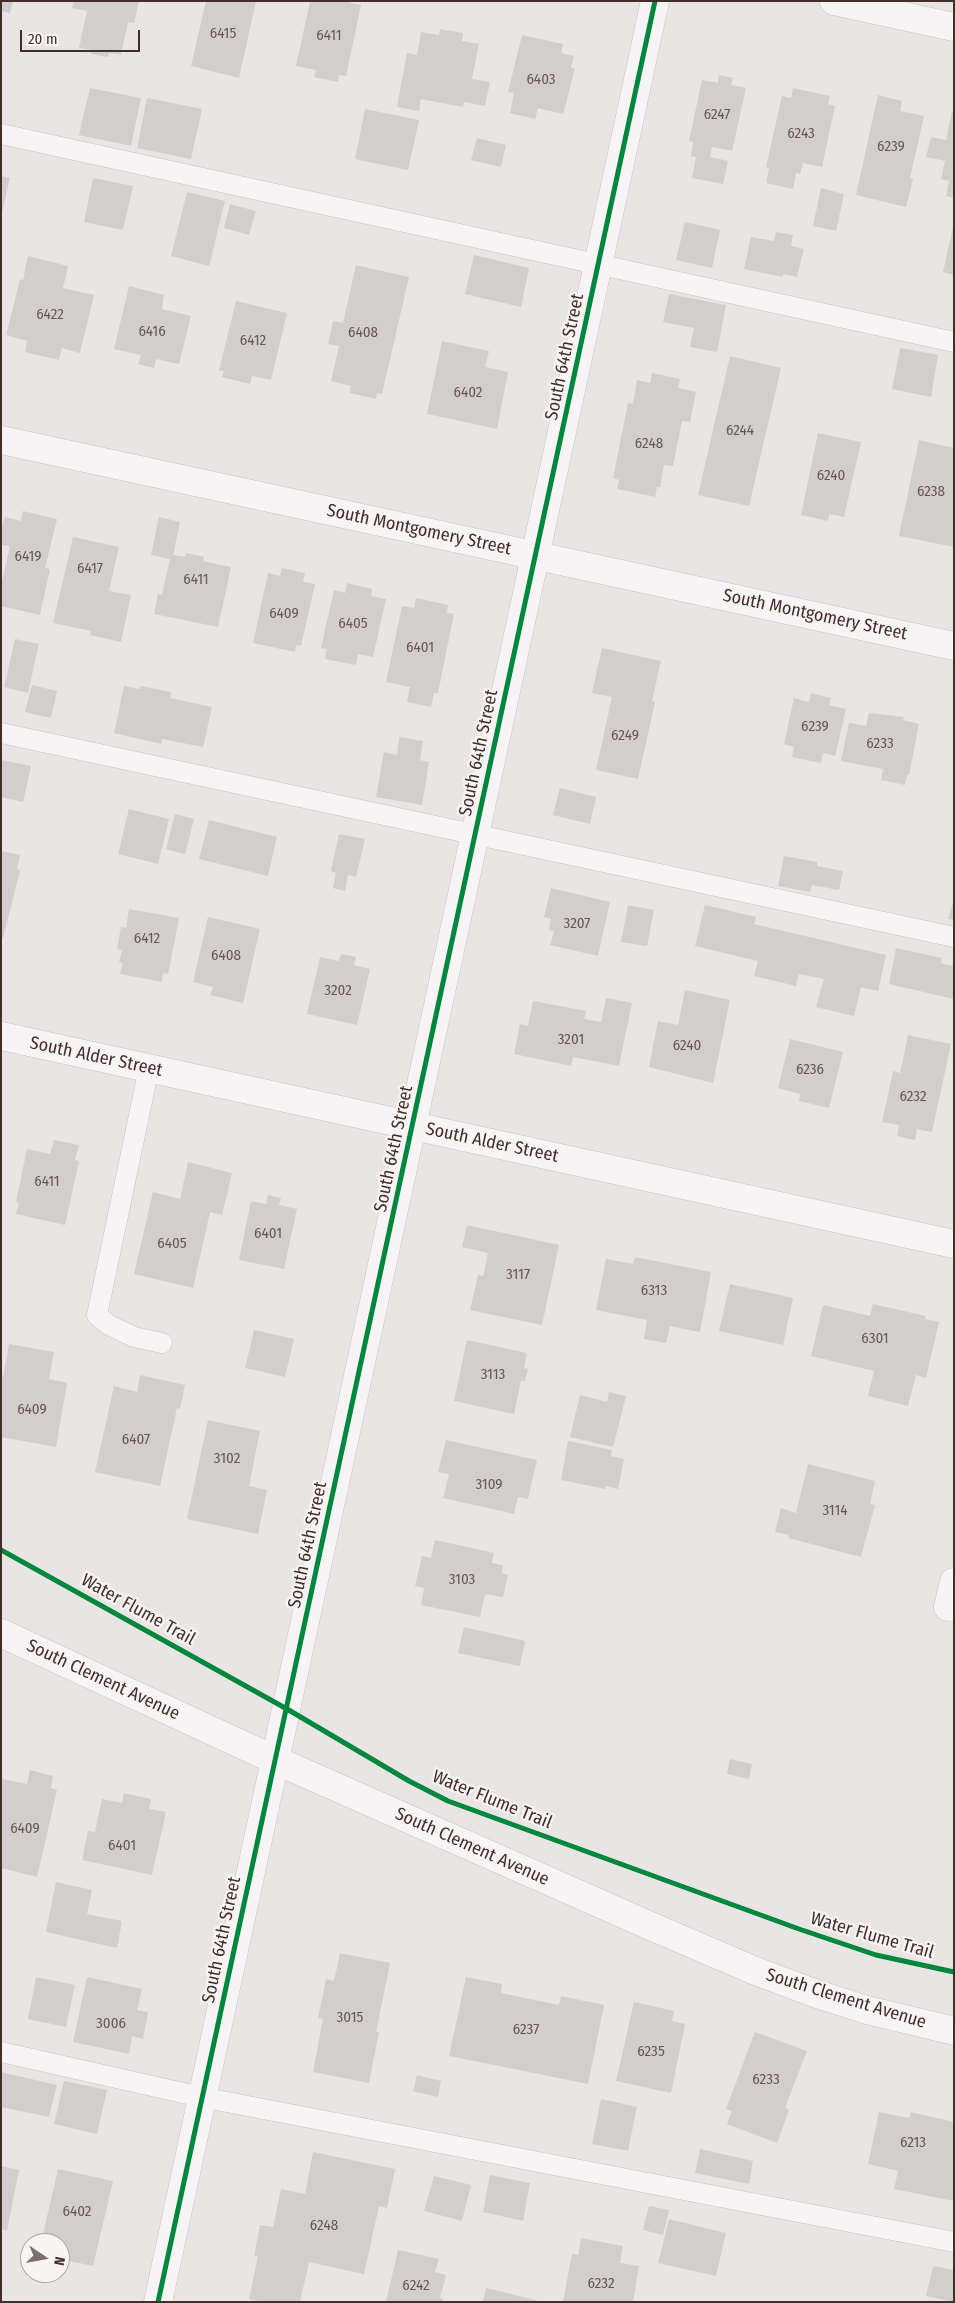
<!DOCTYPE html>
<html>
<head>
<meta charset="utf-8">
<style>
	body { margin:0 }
	#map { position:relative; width:955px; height:2303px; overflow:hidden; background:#eae5e5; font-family:"Fira Sans Condensed",sans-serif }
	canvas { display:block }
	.frame { position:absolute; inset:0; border:2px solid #422f2c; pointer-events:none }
	.north { position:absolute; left:20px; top:2233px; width:50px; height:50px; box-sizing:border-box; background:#f8f4f3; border:1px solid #afa5a3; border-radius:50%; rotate:102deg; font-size:14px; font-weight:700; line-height:20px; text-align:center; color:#422f2c }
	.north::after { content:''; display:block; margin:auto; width:18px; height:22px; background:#7d6f6d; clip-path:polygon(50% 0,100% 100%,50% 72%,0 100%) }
	.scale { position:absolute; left:20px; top:30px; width:120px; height:22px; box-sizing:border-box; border:2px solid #422f2c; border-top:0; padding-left:6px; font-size:15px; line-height:18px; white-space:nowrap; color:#422f2c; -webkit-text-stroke:4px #f8f4f3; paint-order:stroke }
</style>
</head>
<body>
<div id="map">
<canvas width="955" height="2303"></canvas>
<div class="frame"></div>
<div class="north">N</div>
<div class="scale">20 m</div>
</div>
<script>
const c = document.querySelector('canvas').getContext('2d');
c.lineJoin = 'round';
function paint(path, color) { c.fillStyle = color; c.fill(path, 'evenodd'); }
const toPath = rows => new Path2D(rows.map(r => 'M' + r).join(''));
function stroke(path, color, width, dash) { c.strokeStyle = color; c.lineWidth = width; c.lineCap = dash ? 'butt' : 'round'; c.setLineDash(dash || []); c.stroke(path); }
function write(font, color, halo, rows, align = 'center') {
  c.font = font + ' "Fira Sans Condensed",sans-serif'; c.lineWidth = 4.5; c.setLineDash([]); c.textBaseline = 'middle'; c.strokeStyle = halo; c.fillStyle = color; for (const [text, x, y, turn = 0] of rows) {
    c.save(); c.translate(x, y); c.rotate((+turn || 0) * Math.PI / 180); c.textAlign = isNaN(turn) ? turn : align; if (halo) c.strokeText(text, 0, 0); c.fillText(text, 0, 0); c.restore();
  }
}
paint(toPath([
	[1,1,13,1,10,13,1,11],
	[74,1,139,1,134,23,128,22,121,55,109,53,108,57,91,54,92,50,79,48,87,11,72,8],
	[206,1,256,1,239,78,191,66],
	[310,1,351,1,350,3,361,5,346,76,339,75,338,82,314,77,316,70,296,66],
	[440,29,463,33,462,41,479,44,472,79,490,82,485,106,464,102,463,107,421,99,419,111,397,107,407,53,417,55,421,32,439,35],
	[522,35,563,44,561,53,574,56,571,68,575,68,563,114,538,108,535,119,510,113,514,93,508,92],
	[719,75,733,78,731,85,746,88,732,151,712,147,710,157,728,161,723,184,692,178,696,157,691,156,693,142,689,141,702,80,718,83],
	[90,88,141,98,131,146,79,135],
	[793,88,830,96,828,104,835,106,822,167,803,163,800,174,796,173,793,189,766,183,769,168,766,167,782,96,791,98],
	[878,95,902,101,900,111,924,116,910,178,913,179,906,207,856,195],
	[147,98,202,109,191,159,137,148],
	[365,109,419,120,408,170,355,159],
	[952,111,954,112,954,198,946,196,949,181,941,179,945,161,926,157,931,137,946,140],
	[477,138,506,145,501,167,471,160],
	[1,176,10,178,2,213,1,213],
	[93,178,133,186,123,230,84,222],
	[821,188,844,194,836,231,813,226],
	[187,192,225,201,209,266,171,256],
	[230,204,256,211,249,235,224,228],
	[685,222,720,230,712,268,676,260],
	[953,227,954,228,954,275,943,272],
	[776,232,793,235,791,246,804,249,797,277,783,274,783,277,744,269,751,237,774,241],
	[474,255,529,268,521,307,465,294],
	[28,256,68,266,63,288,94,295,80,353,62,348,59,360,25,352,27,341,6,335,20,279,23,280],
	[356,265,409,277,382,394,377,393,376,399,350,393,351,386,331,381,339,346,328,344,333,321,343,323],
	[129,286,164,295,162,309,191,316,179,364,156,359,154,368,138,364,141,355,114,349],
	[669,294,726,305,717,352,690,347,694,328,663,322],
	[236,301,287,313,271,380,252,376,250,384,222,377,224,371,219,370],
	[442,341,489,351,485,367,508,372,497,429,427,414],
	[900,348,938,355,931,397,892,389],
	[730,356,781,368,749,506,698,495],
	[652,373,680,379,678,388,696,392,690,422,682,421,673,466,664,465,660,487,657,487,655,497,617,489,619,480,613,478,628,403,633,404,637,380,650,383],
	[818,433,861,442,844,517,829,514,828,521,801,515],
	[919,440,954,448,954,547,899,536],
	[23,511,57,519,45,568,50,569,40,615,1,606,1,585,10,546,1,545,1,533,5,517,21,521],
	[159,517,180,522,173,555,185,557,186,553,204,557,203,561,231,567,218,627,154,614,158,594,162,595,170,559,151,555],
	[73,537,119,547,109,591,131,595,121,642,90,635,91,631,53,623],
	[282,568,305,573,303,582,315,584,301,646,296,645,295,652,253,643,268,573,280,576],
	[347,583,372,589,371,596,386,599,373,657,358,654,356,665,325,659,327,649,321,648,334,590,345,593],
	[416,598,448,605,447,613,454,614,438,693,434,693,431,707,407,702,410,687,386,682,402,606,414,608],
	[15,639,39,644,28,693,4,687],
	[602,648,661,661,652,701,655,702,638,779,596,770,612,697,592,693],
	[32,685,57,691,51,718,25,712],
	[124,686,140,689,141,686,171,692,170,698,212,707,203,747,162,739,161,744,114,733],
	[811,693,831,698,829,705,846,709,835,756,823,753,821,763,792,757,794,747,784,744,794,698,809,702],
	[869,713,904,717,903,720,919,724,909,775,907,775,905,785,881,780,883,769,841,761,849,723,866,726],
	[399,737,423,741,420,760,429,762,422,805,376,797,384,752,397,755],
	[1,760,31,766,23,802,1,797],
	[560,788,596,797,590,824,553,815],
	[129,809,169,819,158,864,118,854],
	[175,814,194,819,185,854,166,849],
	[209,820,277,837,268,876,199,859],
	[339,834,365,839,356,877,348,875,345,891,333,888,336,873,331,871],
	[1,851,20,855,17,869,20,870,3,938,1,937],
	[784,856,817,862,817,866,843,871,839,890,812,885,810,892,778,886],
	[551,888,610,902,598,956,550,945,554,931,549,930,551,919,544,917],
	[954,899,954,920,948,919],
	[628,905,654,910,647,946,621,942],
	[705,905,756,917,754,924,886,955,878,991,861,987,854,1016,816,1007,824,979,799,974,796,986,754,976,758,961,695,946],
	[129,909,179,918,168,974,163,973,162,982,120,974,123,963,119,962,122,950,117,949,121,927,126,928],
	[208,917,260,929,243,1003,210,995,213,987,193,982],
	[896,948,942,958,941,963,954,966,954,999,889,984],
	[341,954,356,957,354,965,370,969,357,1025,307,1014,320,957,339,961],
	[685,990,730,1000,713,1083,649,1067,658,1021,678,1025],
	[606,998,632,1003,619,1066,573,1057,571,1066,514,1054,520,1024,528,1026,533,1001,586,1011,584,1019,601,1022],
	[908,1035,951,1044,932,1132,917,1129,915,1140,897,1136,899,1125,882,1122,893,1071,900,1073],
	[790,1039,843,1052,829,1108,799,1101,800,1094,778,1088],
	[54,1140,79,1145,75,1160,79,1161,65,1225,16,1214,19,1203,16,1202,27,1149,50,1154],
	[188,1162,232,1173,222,1215,210,1212,193,1288,134,1274,153,1192,180,1199],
	[268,1195,281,1198,279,1205,297,1209,284,1269,239,1260,251,1201,266,1204],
	[467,1225,559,1245,542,1325,470,1310,478,1275,483,1276,488,1253,462,1247],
	[635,1257,711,1272,700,1332,670,1326,666,1343,644,1339,647,1320,596,1310,606,1259,633,1264],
	[730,1284,793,1298,783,1345,719,1331],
	[873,1304,926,1316,925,1319,939,1322,926,1378,916,1375,908,1406,868,1396,874,1371,811,1356,823,1305,870,1316],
	[254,1330,294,1339,285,1377,245,1368],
	[467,1340,527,1353,524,1368,528,1369,525,1381,521,1381,514,1414,454,1401],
	[9,1344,54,1352,49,1379,67,1383,56,1447,1,1437,1,1377,3,1377],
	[140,1375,185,1385,180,1409,177,1408,160,1486,95,1472,114,1386,137,1392],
	[609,1392,626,1396,613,1447,570,1437,580,1395,607,1402],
	[208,1420,260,1431,249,1486,267,1490,258,1534,187,1519],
	[446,1440,537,1460,528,1499,518,1497,514,1514,443,1498,449,1474,438,1472],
	[568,1441,612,1450,611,1456,624,1459,618,1489,606,1486,605,1489,561,1480],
	[808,1464,875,1481,870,1504,875,1505,861,1557,788,1538,789,1535,775,1532,781,1508,796,1513],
	[435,1540,494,1553,492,1563,503,1565,502,1573,508,1575,503,1597,485,1594,480,1617,421,1605,424,1588,415,1586,422,1556,431,1558],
	[464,1627,525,1641,520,1666,458,1653],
	[730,1759,752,1764,749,1779,727,1774],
	[30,1770,53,1776,51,1788,57,1790,37,1877,1,1868,1,1788,3,1779,27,1784],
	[124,1793,151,1799,149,1809,166,1812,152,1875,82,1860,88,1831,95,1832,102,1799,122,1803],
	[56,1882,92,1890,87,1914,122,1921,117,1948,46,1932],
	[340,1953,390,1963,376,2032,379,2032,369,2083,313,2072,323,2019,318,2018,326,1979,334,1981],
	[36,1977,75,1985,66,2027,28,2019],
	[87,1977,142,1989,137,2010,148,2012,143,2039,132,2036,129,2054,73,2042],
	[466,1977,502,1984,501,1993,559,2005,561,1996,604,2005,588,2084,449,2056],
	[634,2002,674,2011,672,2021,685,2024,671,2093,616,2081],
	[755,2032,807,2051,785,2108,789,2110,777,2143,727,2124,732,2111,726,2109],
	[1,2072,57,2085,49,2117,1,2107],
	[417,2075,441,2081,438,2097,413,2091],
	[64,2081,107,2090,97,2134,54,2124],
	[601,2099,637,2107,628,2151,592,2144],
	[879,2112,909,2118,911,2112,954,2122,954,2201,894,2189,898,2171,868,2164],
	[700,2149,753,2161,749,2184,695,2173],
	[313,2152,395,2169,387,2208,379,2206,364,2274,309,2262,300,2302,262,2302,249,2299,258,2256,254,2256,260,2225,273,2227,281,2189,305,2194],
	[1,2166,19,2170,7,2231,1,2229],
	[58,2169,113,2181,93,2266,60,2259,60,2243,41,2243],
	[490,2175,530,2183,523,2221,483,2212],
	[434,2176,471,2185,462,2221,424,2211],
	[649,2206,669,2210,663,2235,643,2230],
	[669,2219,726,2233,716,2276,658,2263],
	[581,2238,623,2246,620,2263,639,2266,633,2302,563,2302,572,2254,578,2255],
	[398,2250,439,2259,435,2272,446,2275,440,2298,443,2299,442,2302,386,2302],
	[933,2266,954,2270,954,2302,926,2296],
	[486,2288,539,2301,539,2302,483,2302]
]), '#d2cecd');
const service = toPath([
	[1,134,954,342],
	[1,733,954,937],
	[149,1068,97,1315,109,1325,134,1337,162,1343],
	[1,2052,201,2097,954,2242]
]);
const minor = toPath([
	[834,1,954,27],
	[1,440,954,646],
	[1,1036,954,1244],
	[948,1607,954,1582],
	[1,1633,275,1760,646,1924,753,1970,817,1994,867,2010,954,2031],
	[158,2302,655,1]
]);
stroke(service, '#c6c2c1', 21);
stroke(minor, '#c6c2c1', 29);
stroke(service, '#f6f4f4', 20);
stroke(minor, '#f6f4f4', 28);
stroke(toPath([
	[1,1550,287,1709,409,1781,448,1801,799,1929,876,1955,954,1972],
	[158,2302,655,1]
]), '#00873e', 5);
write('15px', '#675855', null, [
	["6415",223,34],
	["6411",329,36],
	["6403",541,80],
	["6247",717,115],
	["6243",801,134],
	["6239",891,147],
	["6422",50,315],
	["6416",152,332],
	["6408",363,333],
	["6412",253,341],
	["6402",468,393],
	["6244",740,431],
	["6248",649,444],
	["6240",831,476],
	["6238",931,492],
	["6419",28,557],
	["6417",90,569],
	["6411",196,580],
	["6409",284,614],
	["6405",353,624],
	["6401",420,648],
	["6239",815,727],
	["6249",625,736],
	["6233",880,744],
	["3207",577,924],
	["6412",147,939],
	["6408",226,956],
	["3202",338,991],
	["3201",571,1040],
	["6240",687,1046],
	["6236",810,1070],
	["6232",913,1097],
	["6411",47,1182],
	["6401",268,1234],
	["6405",172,1244],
	["3117",518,1275],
	["6313",654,1291],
	["6301",875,1339],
	["3113",493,1375],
	["6409",32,1410],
	["6407",136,1440],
	["3102",227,1459],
	["3109",489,1485],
	["3114",835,1511],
	["3103",462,1580],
	["6409",25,1829],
	["6401",122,1846],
	["3015",350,2018],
	["3006",111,2024],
	["6237",526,2030],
	["6235",651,2052],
	["6233",766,2080],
	["6213",913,2143],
	["6402",77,2212],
	["6248",324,2226],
	["6232",601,2284],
	["6242",416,2286]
]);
write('18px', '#422f2c', '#f8f4f3', [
	["South 64th Street",565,357,-78],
	["South Montgomery Street",419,530,12],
	["South Montgomery Street",815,615,12],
	["South 64th Street",479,753,-78],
	["South Alder Street",96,1057,12],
	["South Alder Street",492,1143,12],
	["South 64th Street",394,1149,-78],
	["South 64th Street",308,1545,-78],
	["Water Flume Trail",138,1610,29],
	["South Clement Avenue",103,1680,25],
	["Water Flume Trail",492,1800,22],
	["South Clement Avenue",472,1847,24],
	["Water Flume Trail",872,1936,16],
	["South 64th Street",222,1940,-78],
	["South Clement Avenue",846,1999,17]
]);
</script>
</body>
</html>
